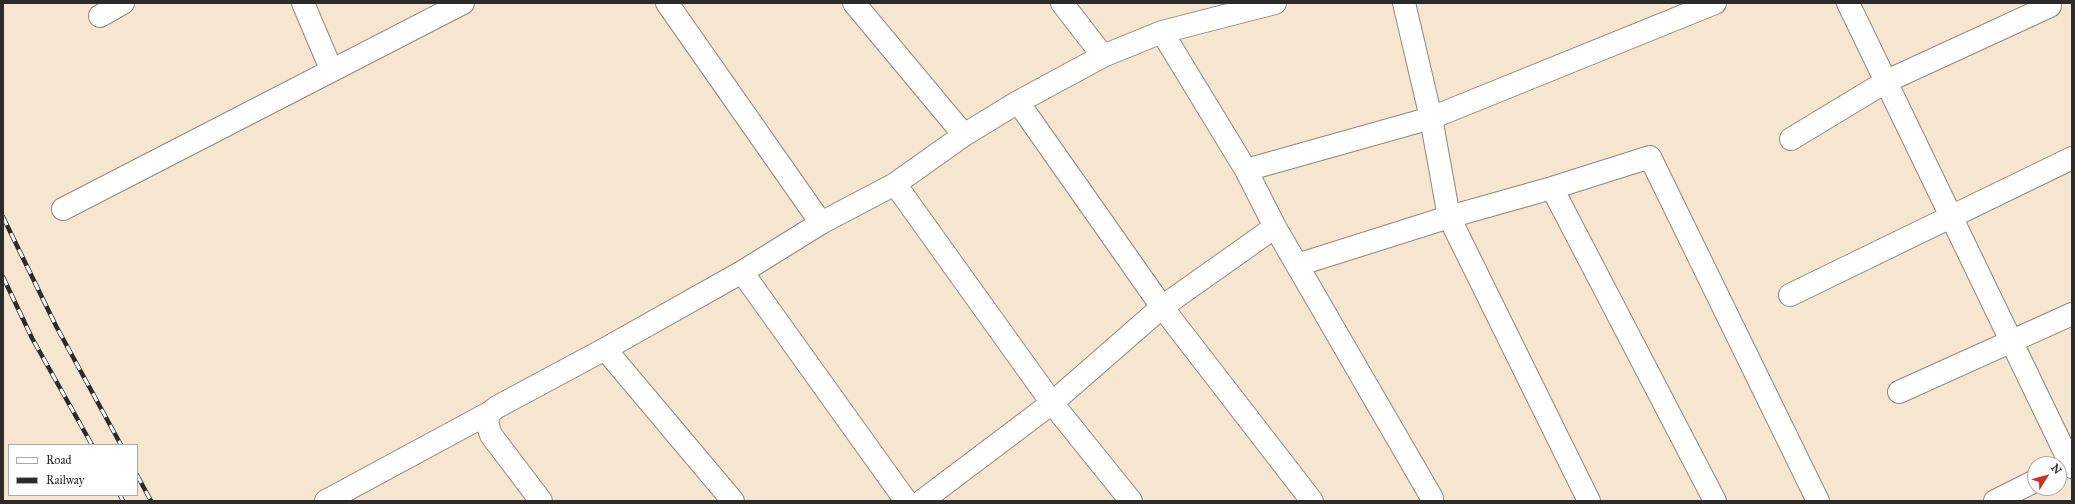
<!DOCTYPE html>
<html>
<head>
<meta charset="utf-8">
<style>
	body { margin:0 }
	#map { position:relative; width:2075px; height:504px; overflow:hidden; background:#f6e6d0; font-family:"IM FELL Great Primer",serif }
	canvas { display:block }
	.frame { position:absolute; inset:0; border:4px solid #2b2b2b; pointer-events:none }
	.legend { position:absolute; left:8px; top:444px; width:130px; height:52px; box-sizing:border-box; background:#fff; border:1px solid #aaa; margin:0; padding:5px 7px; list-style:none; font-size:12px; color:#2b2b2b }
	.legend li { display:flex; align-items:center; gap:8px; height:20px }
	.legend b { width:20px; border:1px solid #aaa }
	.north { position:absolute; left:2027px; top:456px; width:40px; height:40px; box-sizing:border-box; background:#fff; border:1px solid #aaa; border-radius:50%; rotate:53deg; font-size:11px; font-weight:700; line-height:16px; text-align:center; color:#2b2b2b }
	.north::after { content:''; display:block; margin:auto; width:14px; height:18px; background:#c8321e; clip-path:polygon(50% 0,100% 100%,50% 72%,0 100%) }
</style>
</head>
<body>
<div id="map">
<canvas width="2075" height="504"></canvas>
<div class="frame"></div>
<ul class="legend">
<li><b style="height:5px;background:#fff"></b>Road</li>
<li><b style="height:5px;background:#2b2b2b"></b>Railway</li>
</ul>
<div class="north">N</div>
</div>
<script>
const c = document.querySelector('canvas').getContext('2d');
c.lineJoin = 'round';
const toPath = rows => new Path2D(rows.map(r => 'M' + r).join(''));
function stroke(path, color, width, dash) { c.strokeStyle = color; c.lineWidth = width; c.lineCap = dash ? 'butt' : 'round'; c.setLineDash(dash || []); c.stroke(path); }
const street = toPath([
	[303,3,331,69],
	[667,3,821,223],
	[854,3,964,135],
	[1062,3,1103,56],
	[1404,3,1431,118,1449,217,1589,501],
	[1848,3,2072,467],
	[100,16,123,3],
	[1162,32,1246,170,1275,227,1432,498,1432,501],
	[1018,102,1162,307,1312,501],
	[1791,139,1887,81,2050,6],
	[1246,170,1431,118,1715,3],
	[895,184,1052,403,1131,501],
	[1552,188,1715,501],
	[63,209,463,3],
	[1297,265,1449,217,1552,188,1650,157,1818,501],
	[742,272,906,501],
	[1790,295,2072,158],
	[605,349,733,501],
	[1899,392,2072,314],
	[326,501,489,413],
	[541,501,491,435,487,423,489,413,497,407,605,349,742,272,821,223,895,184,964,135,1018,102,1103,56,1162,32,1275,3],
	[922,501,1052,403,1162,307,1275,227],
	[1995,501,2035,481]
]);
stroke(street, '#90887e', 24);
stroke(street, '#fff', 22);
const rail = toPath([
	[3,217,56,326,121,445],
	[3,277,32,338,92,445],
	[137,475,151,501],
	[120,495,123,501]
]);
stroke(rail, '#2b2b2b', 4.5);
stroke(rail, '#fff', 3, [9]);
</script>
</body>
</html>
